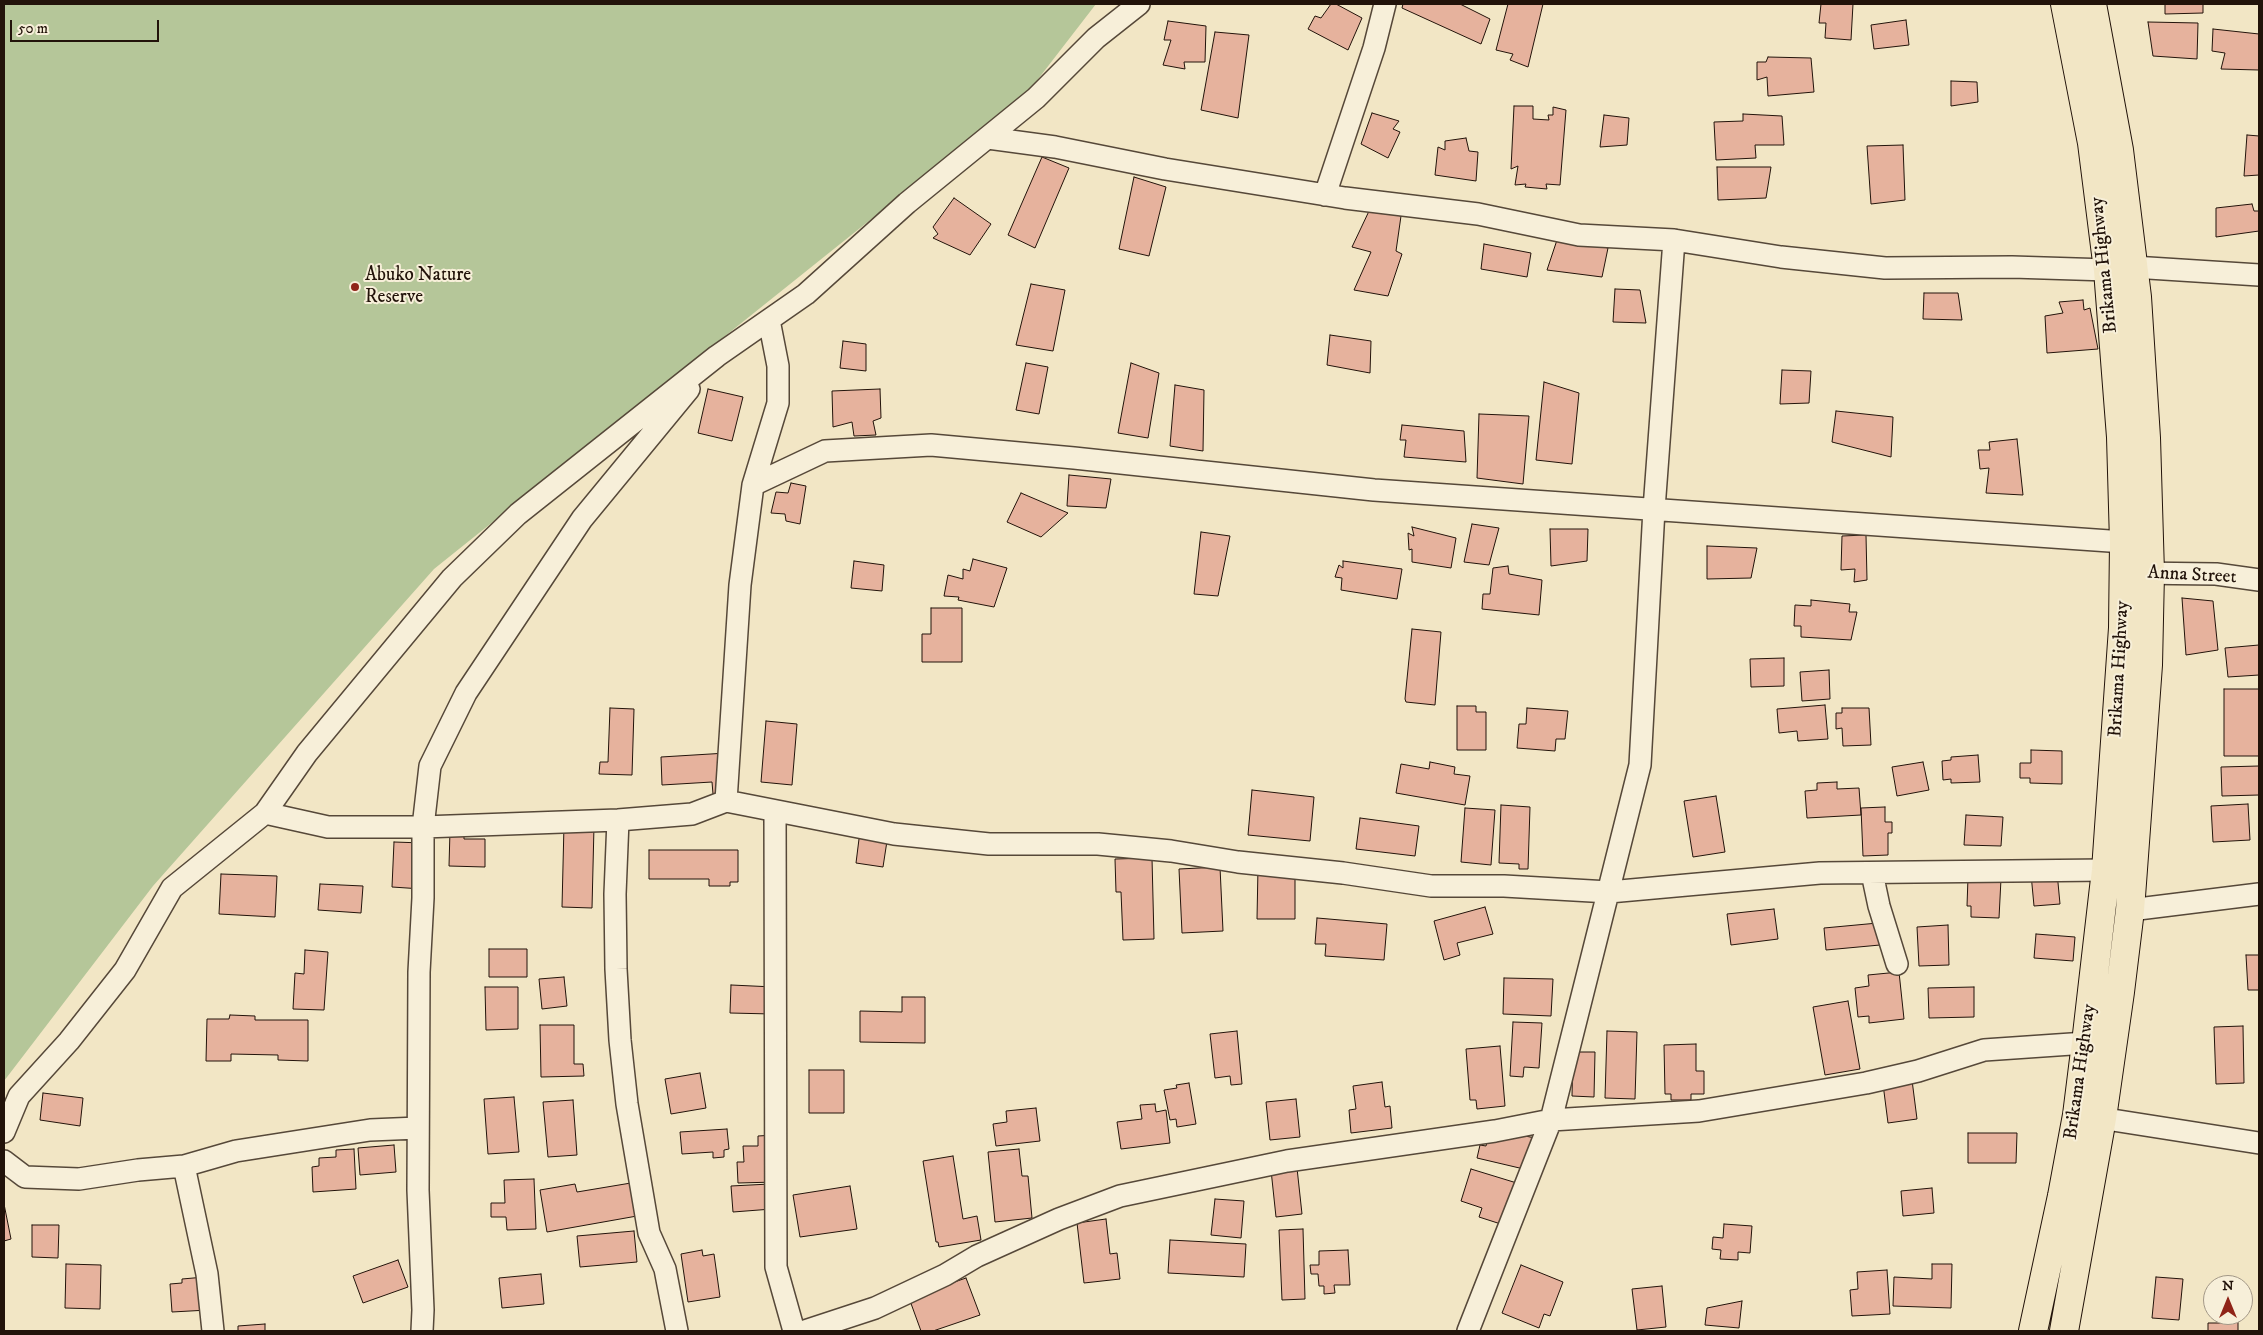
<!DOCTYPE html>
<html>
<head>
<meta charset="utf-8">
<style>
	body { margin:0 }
	#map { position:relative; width:2263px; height:1335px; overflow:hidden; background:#f2e6c5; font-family:"IM FELL DW Pica",serif }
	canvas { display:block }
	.frame { position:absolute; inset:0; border:5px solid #22130a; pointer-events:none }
	.north { position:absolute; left:2203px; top:1275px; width:50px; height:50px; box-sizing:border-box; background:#f7efd9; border:1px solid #a29786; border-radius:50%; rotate:0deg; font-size:14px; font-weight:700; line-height:20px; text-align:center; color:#22130a }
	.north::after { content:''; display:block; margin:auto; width:18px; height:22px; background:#8f2418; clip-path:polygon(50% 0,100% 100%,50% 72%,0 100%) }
	.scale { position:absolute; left:10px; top:20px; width:149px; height:22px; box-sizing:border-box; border:2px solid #22130a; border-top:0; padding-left:6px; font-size:15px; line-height:18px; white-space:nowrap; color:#22130a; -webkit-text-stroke:4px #f7efd9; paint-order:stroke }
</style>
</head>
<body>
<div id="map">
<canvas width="2263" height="1335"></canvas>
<div class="frame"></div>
<div class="north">N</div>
<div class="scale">50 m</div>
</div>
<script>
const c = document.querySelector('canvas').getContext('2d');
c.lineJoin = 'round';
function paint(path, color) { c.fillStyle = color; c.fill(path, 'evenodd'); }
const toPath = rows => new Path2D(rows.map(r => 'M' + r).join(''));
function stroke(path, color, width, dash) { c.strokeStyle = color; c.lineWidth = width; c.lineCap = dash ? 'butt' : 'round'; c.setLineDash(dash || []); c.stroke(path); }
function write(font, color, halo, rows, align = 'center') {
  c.font = font + ' "IM FELL DW Pica",serif'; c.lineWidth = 4; c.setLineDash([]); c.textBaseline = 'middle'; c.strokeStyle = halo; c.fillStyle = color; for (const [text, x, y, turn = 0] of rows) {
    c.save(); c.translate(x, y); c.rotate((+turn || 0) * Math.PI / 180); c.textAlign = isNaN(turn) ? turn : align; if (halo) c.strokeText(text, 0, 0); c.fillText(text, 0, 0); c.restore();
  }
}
paint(toPath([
	[4,4,1096,4,1025,96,434,569,153,886,4,1081]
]), '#b5c699');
const building = toPath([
	[1331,4,1336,4,1362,18,1348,50,1308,29,1315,16,1321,18,1331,4],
	[1403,4,1460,4,1490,19,1481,44,1402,8,1403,4],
	[1508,4,1543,4,1528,67,1510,60,1513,54,1496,50,1508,4],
	[1821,4,1853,4,1851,40,1825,38,1826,23,1819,23,1821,4],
	[2165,4,2203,4,2203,13,2165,14,2165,4],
	[1906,20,1909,45,1874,49,1871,25,1906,20],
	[1168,21,1206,26,1205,62,1184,62,1185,69,1163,65,1171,40,1164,40,1168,21],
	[2148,22,2198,23,2197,59,2153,56,2148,22],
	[2213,29,2259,34,2259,70,2221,69,2225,53,2212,51,2213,29],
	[1215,32,1249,35,1238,118,1201,110,1215,32],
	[1768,57,1811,58,1814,92,1768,96,1767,77,1757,80,1757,62,1766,62,1768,57],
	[1951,81,1977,82,1978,102,1951,106,1951,81],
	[1514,106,1533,106,1533,119,1549,120,1548,115,1553,115,1553,107,1566,110,1560,185,1546,184,1547,189,1525,187,1526,184,1515,185,1518,166,1511,169,1514,106],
	[1372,113,1399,121,1393,129,1400,132,1388,158,1361,144,1372,113],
	[1743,114,1782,116,1784,145,1755,145,1756,158,1716,160,1714,122,1743,121,1743,114],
	[1604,115,1629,118,1627,145,1600,147,1604,115],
	[2247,135,2259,136,2259,175,2244,176,2247,135],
	[1466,138,1469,151,1478,152,1476,181,1435,175,1438,147,1445,150,1445,141,1466,138],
	[1903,145,1905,200,1871,204,1867,146,1903,145],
	[1042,157,1069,168,1035,248,1008,235,1042,157],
	[1717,167,1771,167,1766,198,1718,200,1717,167],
	[1134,177,1166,187,1149,256,1119,249,1134,177],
	[954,198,991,224,970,255,933,238,938,234,933,227,954,198],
	[2252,204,2254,211,2259,211,2259,231,2216,237,2216,208,2252,204],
	[1370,209,1401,216,1396,251,1402,254,1388,296,1354,290,1371,252,1352,247,1370,209],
	[1558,237,1608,248,1602,277,1547,270,1558,237],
	[1484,244,1531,253,1527,277,1481,269,1484,244],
	[1031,284,1065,290,1053,351,1016,345,1031,284],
	[1615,289,1640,290,1646,323,1613,322,1615,289],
	[1924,293,1958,293,1962,320,1923,319,1924,293],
	[2083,300,2084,310,2090,308,2098,349,2047,353,2045,316,2063,313,2059,302,2083,300],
	[1330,335,1371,341,1370,373,1327,365,1330,335],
	[843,341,866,344,866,371,840,368,843,341],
	[1026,363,1048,367,1039,414,1016,410,1026,363],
	[1131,363,1159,373,1148,438,1118,433,1131,363],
	[1782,370,1811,371,1809,403,1780,404,1782,370],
	[1544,382,1579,393,1572,464,1536,460,1544,382],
	[1175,385,1204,390,1203,451,1170,446,1175,385],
	[708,389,743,397,732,441,698,433,708,389],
	[880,389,881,418,873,421,876,435,854,436,852,422,833,427,832,391,880,389],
	[1836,411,1893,417,1891,457,1832,442,1836,411],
	[1479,414,1529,416,1523,484,1477,478,1479,414],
	[1402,425,1464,431,1466,462,1404,457,1406,440,1400,440,1402,425],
	[2017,439,2023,495,1986,493,1989,468,1980,469,1978,450,1990,450,1989,442,2017,439],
	[1069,475,1111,479,1106,508,1067,506,1069,475],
	[791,483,806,486,800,524,786,521,785,514,771,513,776,492,788,493,791,483],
	[1021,493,1068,513,1041,537,1007,522,1021,493],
	[1472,524,1499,528,1489,565,1464,562,1472,524],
	[1412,527,1456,538,1451,568,1412,562,1412,549,1409,550,1408,533,1414,536,1412,527],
	[1550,529,1588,529,1587,561,1551,566,1550,529],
	[1201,532,1230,536,1218,596,1194,594,1201,532],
	[1866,535,1867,580,1854,582,1855,569,1841,570,1842,536,1866,535],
	[1707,546,1757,548,1751,578,1707,579,1707,546],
	[973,559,1007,568,994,607,958,600,959,597,944,596,948,575,963,579,963,569,970,571,973,559],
	[854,561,884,565,882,591,851,588,854,561],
	[1343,561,1402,569,1397,599,1341,590,1342,578,1335,577,1339,565,1343,568,1343,561],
	[1508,566,1509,574,1542,580,1539,615,1482,609,1483,594,1490,594,1493,568,1508,566],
	[2182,598,2213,601,2218,650,2186,655,2182,598],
	[1811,600,1850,604,1849,612,1857,612,1851,640,1801,637,1801,626,1794,626,1795,605,1811,606,1811,600],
	[931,608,962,608,962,662,922,662,922,634,931,634,931,608],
	[1412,629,1441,632,1435,705,1406,702,1405,699,1412,629],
	[2259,645,2259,675,2228,677,2225,648,2259,645],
	[1784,658,1784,686,1751,687,1750,659,1784,658],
	[1829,670,1830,699,1802,701,1800,672,1829,670],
	[2224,689,2259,689,2259,756,2224,756,2224,689],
	[1825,705,1828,739,1798,741,1797,731,1779,733,1777,709,1825,705],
	[1457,706,1476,706,1476,712,1486,712,1486,750,1457,750,1457,706],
	[610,708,634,709,632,775,599,774,600,762,608,762,610,708],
	[1527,708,1568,711,1565,739,1556,739,1555,751,1517,748,1519,724,1526,724,1527,708],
	[1842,708,1869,708,1871,745,1843,746,1842,728,1836,729,1836,713,1842,713,1842,708],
	[766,721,797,724,792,785,761,782,766,721],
	[2031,750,2062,751,2062,784,2030,783,2030,778,2020,778,2020,763,2031,763,2031,750],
	[727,753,730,794,713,794,712,782,662,785,661,757,727,753],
	[1978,755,1980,782,1951,783,1951,779,1943,780,1942,761,1951,760,1951,757,1978,755],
	[1430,762,1455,767,1454,774,1470,776,1465,805,1396,793,1401,764,1429,769,1430,762],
	[1923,762,1929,790,1897,796,1892,767,1923,762],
	[2259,766,2259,795,2222,796,2221,767,2259,766],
	[1837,782,1837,789,1859,788,1861,815,1807,818,1805,791,1817,790,1817,783,1837,782],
	[1252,790,1314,797,1310,841,1248,835,1252,790],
	[1716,796,1725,852,1693,857,1684,801,1716,796],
	[2248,804,2250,840,2213,842,2211,806,2248,804],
	[1501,805,1530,807,1528,869,1519,869,1519,864,1499,863,1501,805],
	[1885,807,1885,822,1892,822,1892,833,1888,833,1888,855,1863,856,1861,808,1885,807],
	[1465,808,1495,810,1491,865,1461,862,1465,808],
	[1966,815,2003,817,2001,846,1964,845,1966,815],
	[1360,818,1419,826,1415,856,1356,849,1360,818],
	[861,823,889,828,883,867,856,863,861,823],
	[564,825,594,826,592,908,562,907,564,825],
	[450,831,464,831,464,839,485,839,485,867,449,866,450,831],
	[394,842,423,843,422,889,392,887,394,842],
	[649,850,738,850,738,882,730,882,730,886,709,886,709,879,649,879,649,850],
	[1152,858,1154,939,1123,940,1121,892,1116,892,1115,859,1152,858],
	[1220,867,1223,931,1182,933,1179,869,1220,867],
	[1258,868,1295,868,1295,919,1257,919,1258,868],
	[2057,872,2060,904,2034,906,2031,874,2057,872],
	[221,874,277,876,275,917,219,914,221,874],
	[1968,878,2001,879,1999,918,1971,917,1971,906,1967,906,1968,878],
	[320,884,363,886,361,913,318,910,320,884],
	[1485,907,1493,934,1457,943,1460,955,1444,960,1434,921,1485,907],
	[1774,909,1778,939,1731,945,1727,914,1774,909],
	[1317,918,1387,924,1384,960,1325,956,1326,944,1315,944,1317,918],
	[1878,923,1880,945,1826,950,1824,928,1878,923],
	[1948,925,1949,965,1919,966,1917,927,1948,925],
	[2036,934,2075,937,2073,961,2034,958,2036,934],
	[489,949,527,949,527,977,489,977,489,949],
	[305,950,328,952,324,1010,293,1009,295,973,304,974,305,950],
	[2246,955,2259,955,2259,990,2248,990,2246,955],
	[1899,972,1904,1019,1869,1023,1869,1016,1858,1017,1855,988,1869,986,1868,975,1899,972],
	[564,977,567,1006,542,1009,539,979,564,977],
	[1504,978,1553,979,1551,1016,1503,1014,1504,978],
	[731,985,774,987,772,1014,730,1013,731,985],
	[485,987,518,987,518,1029,486,1030,485,987],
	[1974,987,1974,1017,1929,1018,1928,988,1974,987],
	[902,997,925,997,925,1043,860,1042,860,1011,902,1012,902,997],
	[1848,1001,1860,1069,1825,1075,1813,1007,1848,1001],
	[230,1015,255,1016,255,1020,308,1020,308,1061,278,1060,278,1055,231,1054,231,1061,206,1061,207,1019,229,1019,230,1015],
	[1513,1022,1542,1023,1539,1068,1524,1067,1523,1077,1510,1076,1513,1022],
	[540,1025,574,1025,574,1064,583,1064,584,1076,541,1077,540,1025],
	[2243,1026,2244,1083,2216,1084,2214,1027,2243,1026],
	[1237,1031,1242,1084,1231,1085,1230,1076,1215,1078,1210,1034,1237,1031],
	[1607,1031,1637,1032,1635,1099,1605,1098,1607,1031],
	[1696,1044,1696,1071,1704,1071,1704,1094,1691,1094,1691,1100,1671,1100,1671,1094,1665,1094,1664,1045,1696,1044],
	[1500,1046,1505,1106,1477,1109,1476,1100,1470,1100,1466,1049,1500,1046],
	[1573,1052,1595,1052,1594,1097,1572,1096,1573,1052],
	[809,1070,844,1070,844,1113,809,1113,809,1070],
	[700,1073,706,1108,671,1114,665,1079,700,1073],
	[1912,1080,1917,1119,1888,1123,1883,1084,1912,1080],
	[1382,1082,1385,1107,1390,1106,1392,1128,1351,1133,1349,1110,1356,1109,1353,1086,1382,1082],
	[1189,1083,1196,1124,1177,1127,1176,1119,1170,1120,1164,1090,1177,1088,1176,1085,1189,1083],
	[43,1093,83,1098,80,1126,40,1120,43,1093],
	[514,1097,519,1152,488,1154,484,1099,514,1097],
	[1296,1099,1300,1137,1270,1140,1266,1102,1296,1099],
	[573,1100,577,1155,548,1157,543,1102,573,1100],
	[1155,1104,1156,1112,1166,1110,1170,1143,1121,1149,1117,1122,1142,1119,1140,1105,1155,1104],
	[1036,1108,1040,1141,996,1146,993,1124,1007,1122,1006,1111,1036,1108],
	[727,1129,729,1149,724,1150,724,1157,713,1158,713,1152,682,1154,680,1132,727,1129],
	[1501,1131,1535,1138,1528,1170,1477,1158,1480,1145,1486,1146,1488,1138,1501,1131],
	[1968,1133,2017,1133,2016,1163,1968,1163,1968,1133],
	[775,1135,776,1182,738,1183,737,1162,744,1162,743,1146,758,1146,758,1136,775,1135],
	[394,1145,396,1172,360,1175,358,1148,394,1145],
	[354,1149,356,1189,313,1192,312,1167,319,1166,319,1158,336,1157,336,1150,354,1149],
	[1019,1149,1022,1176,1028,1176,1032,1218,995,1222,988,1152,1019,1149],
	[953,1156,963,1219,977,1216,981,1240,939,1247,938,1242,936,1242,923,1161,953,1156],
	[1297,1168,1302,1214,1276,1217,1271,1170,1297,1168],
	[1471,1169,1520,1184,1507,1226,1479,1217,1482,1208,1461,1201,1471,1169],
	[534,1179,536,1229,507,1230,506,1217,491,1217,491,1203,505,1203,504,1180,534,1179],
	[631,1183,637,1216,547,1232,540,1190,575,1184,577,1192,631,1183],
	[770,1184,772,1209,733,1212,731,1186,770,1184],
	[850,1186,857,1229,800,1237,793,1195,850,1186],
	[1932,1188,1934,1213,1903,1216,1901,1191,1932,1188],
	[1215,1199,1244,1201,1241,1238,1211,1235,1215,1199],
	[4,1204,11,1239,4,1241,4,1204],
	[1106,1219,1110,1254,1117,1253,1120,1279,1084,1283,1077,1223,1106,1219],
	[1724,1224,1752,1226,1750,1253,1738,1252,1738,1260,1720,1259,1721,1250,1712,1249,1713,1237,1723,1238,1724,1224],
	[32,1225,59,1225,58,1258,32,1257,32,1225],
	[1303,1229,1305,1299,1282,1300,1279,1230,1303,1229],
	[634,1231,637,1262,580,1267,577,1236,634,1231],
	[1170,1240,1246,1244,1244,1277,1168,1273,1170,1240],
	[702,1250,703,1256,714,1254,720,1297,688,1302,681,1254,702,1250],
	[1348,1250,1350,1285,1334,1285,1335,1293,1324,1294,1324,1286,1319,1286,1318,1274,1311,1274,1310,1265,1319,1265,1319,1251,1348,1250],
	[398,1260,408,1287,363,1303,353,1276,398,1260],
	[66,1264,101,1265,100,1309,65,1308,66,1264],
	[1932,1264,1952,1264,1951,1308,1893,1306,1894,1277,1932,1279,1932,1264],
	[1521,1265,1563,1282,1550,1316,1544,1314,1539,1328,1502,1313,1521,1265],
	[1887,1270,1890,1314,1852,1316,1850,1290,1858,1289,1857,1272,1887,1270],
	[541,1274,544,1304,502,1308,499,1278,541,1274],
	[205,1277,208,1310,172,1312,170,1284,182,1283,182,1279,205,1277],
	[2156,1277,2183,1279,2179,1320,2152,1318,2156,1277],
	[966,1278,980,1315,933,1331,921,1331,909,1298,966,1278],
	[1662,1286,1666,1327,1637,1330,1632,1289,1662,1286],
	[1742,1301,1739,1328,1705,1325,1707,1308,1742,1301],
	[2221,1319,2238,1319,2238,1331,2208,1331,2208,1323,2221,1323,2221,1319],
	[265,1324,265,1331,238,1331,238,1326,265,1324]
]);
paint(building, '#e6b29d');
stroke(building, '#22130a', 1);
const minor = toPath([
	[988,138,1055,147,1165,169,1345,198,1478,214,1579,235,1674,240],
	[1325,195,1374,48,1385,4],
	[2133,267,2259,275],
	[753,485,825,451,931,445,1074,458,1374,490,2124,542],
	[2134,573,2216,574,2259,580],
	[726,801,740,585,753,485,778,403,778,366,769,320],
	[775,811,776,1267,794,1331],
	[265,813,328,827,423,827,618,820,692,814,726,801,894,834,989,844,1098,844,1171,851,1238,862,1343,873,1431,886,1504,886,1609,892,1820,873,2106,870],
	[618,820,615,894,616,969,620,1040,627,1104,649,1233,665,1269,677,1331],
	[1872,873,1879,906,1897,964],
	[2130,910,2259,894],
	[2087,1116,2259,1143],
	[4,1132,19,1096,69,1041,125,970,172,888,265,813,307,753,452,578,518,514,717,356,806,294,907,203,1036,98,1096,38,1139,4],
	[4,1161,25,1177,79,1179,138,1170,184,1166,236,1151,370,1130,418,1128],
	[184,1166,207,1274,213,1331],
	[422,1331,423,1310,418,1190,419,972,423,898,423,827,430,766,466,693,582,519,689,389],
	[805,1331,875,1308,945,1275,977,1256,1059,1219,1120,1196,1287,1161,1495,1131,1551,1120,1699,1111,1866,1083,1918,1071,1984,1050,2086,1043],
	[1468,1331,1551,1120,1640,765,1654,509,1674,240,1781,257,1885,268,2012,267,2108,270]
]);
const trunk = toPath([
	[2033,1331,2062,1196,2077,1115,2086,1043,2106,870,2123,628,2124,542,2121,437,2108,270,2092,143,2065,4],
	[2064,1331,2102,1118,2120,992,2130,910,2148,665,2150,573,2146,438,2137,297,2119,150,2092,4]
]);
stroke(minor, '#564839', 24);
stroke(trunk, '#22130a', 30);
stroke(minor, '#f7efd9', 21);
stroke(trunk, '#f2e6c5', 28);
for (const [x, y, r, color] of [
	[355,287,5,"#8f2418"]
]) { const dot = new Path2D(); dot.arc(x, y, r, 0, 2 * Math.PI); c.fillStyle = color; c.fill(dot); stroke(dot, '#f7efd9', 2); }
write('19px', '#22130a', '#f7efd9', [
	["Brikama Highway",2105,265,-96],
	["Anna Street",2192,576,3],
	["Brikama Highway",2120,669,-87],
	["Brikama Highway",2081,1072,-82]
]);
write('19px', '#22130a', '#f7efd9', [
	["Abuko Nature",365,276],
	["Reserve",365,298]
], 'left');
</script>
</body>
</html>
